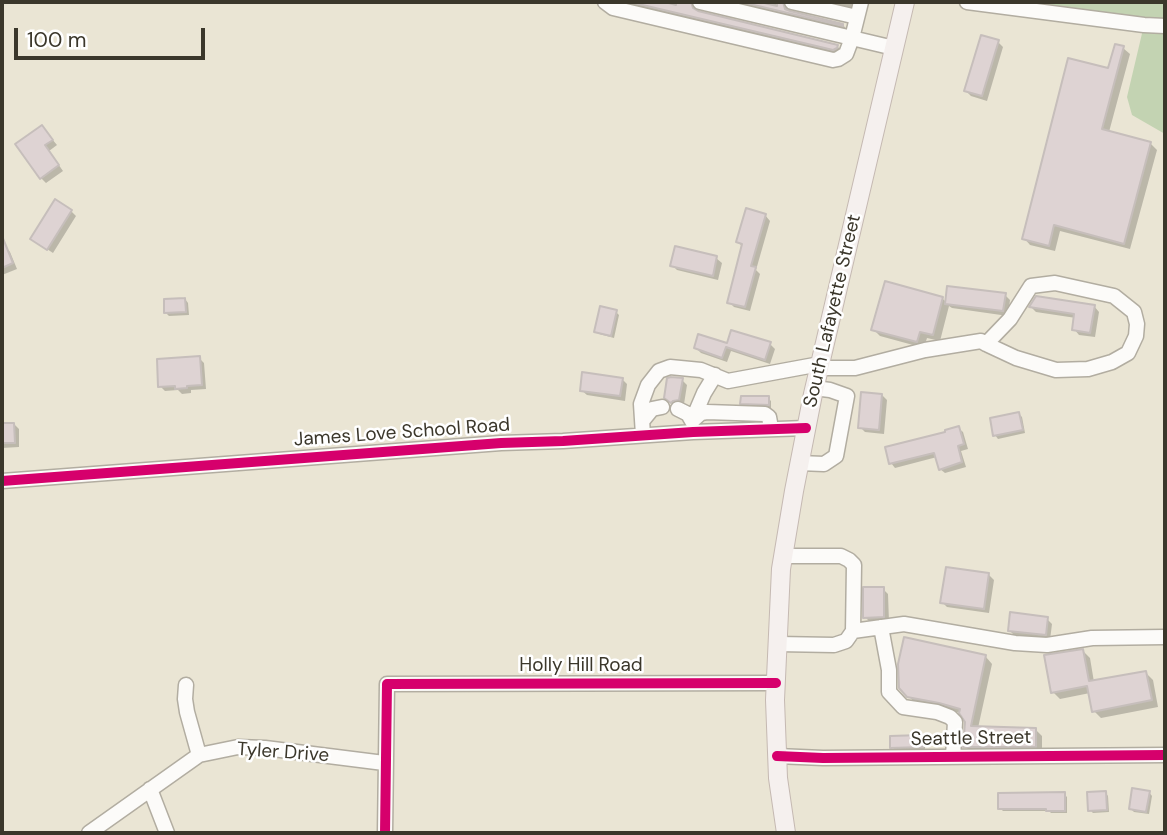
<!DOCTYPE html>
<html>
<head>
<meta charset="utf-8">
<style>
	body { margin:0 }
	#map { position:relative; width:1167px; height:835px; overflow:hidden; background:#eae5d4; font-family:"DM Sans",sans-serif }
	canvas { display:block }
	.frame { position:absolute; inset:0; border:4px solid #3b372b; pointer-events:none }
	.scale { position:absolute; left:14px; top:28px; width:191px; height:32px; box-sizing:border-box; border:4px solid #3b372b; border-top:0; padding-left:9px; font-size:21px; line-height:24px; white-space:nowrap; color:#3b372b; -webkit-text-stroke:5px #fff; paint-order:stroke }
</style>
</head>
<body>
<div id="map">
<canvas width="1167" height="835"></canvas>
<div class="frame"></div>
<div class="scale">100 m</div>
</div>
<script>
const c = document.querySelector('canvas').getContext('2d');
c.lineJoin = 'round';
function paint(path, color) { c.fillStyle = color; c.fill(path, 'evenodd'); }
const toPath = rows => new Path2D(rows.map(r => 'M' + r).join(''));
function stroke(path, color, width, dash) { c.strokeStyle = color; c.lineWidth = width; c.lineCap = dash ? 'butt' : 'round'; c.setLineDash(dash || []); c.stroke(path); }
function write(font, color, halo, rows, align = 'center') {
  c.font = font + ' "DM Sans",sans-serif'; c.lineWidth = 5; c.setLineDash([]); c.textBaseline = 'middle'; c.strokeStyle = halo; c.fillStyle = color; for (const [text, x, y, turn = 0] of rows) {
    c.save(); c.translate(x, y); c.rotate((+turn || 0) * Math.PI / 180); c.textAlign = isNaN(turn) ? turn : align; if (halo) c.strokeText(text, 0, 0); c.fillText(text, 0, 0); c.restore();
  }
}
paint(toPath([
	[1039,2,1165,2,1165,134,1132,115,1127,97,1144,25,1037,11]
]), '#c3d3b2');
paint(toPath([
	[622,2,702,2,697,7,697,13,837,46,844,53,841,56,625,5],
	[722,2,792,2,789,8,789,13,843,25,849,32],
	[814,2,857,2,854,11],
	[998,42,1003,47,987,101,971,96,966,91],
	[1123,48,1130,54,1109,132,1150,143,1157,150,1130,249,1060,231,1055,251,1030,245,1024,238,1110,70],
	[42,127,57,145,49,151,63,171,46,183,41,178],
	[71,211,76,216,53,253,32,239],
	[765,215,770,221,756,270,760,274,750,311,734,307,729,302,743,247,738,242],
	[5,246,10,252,17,269,2,275,2,248],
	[716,258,722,263,718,280,677,270,672,265],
	[1005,295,1010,300,1008,316,952,308,949,306,940,341,927,338,924,348,880,336,873,329,942,298,947,303],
	[185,299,188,303,189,315,169,316,166,313],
	[1094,306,1099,312,1095,337,1079,335,1074,329,1076,318,1036,312,1031,307],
	[616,312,619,315,614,338,599,334,596,331],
	[770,344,775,349,770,364,731,351,727,362,701,353,696,348],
	[199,358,204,363,206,389,191,390,191,393,182,394,178,390,165,391,160,386],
	[622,379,627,384,625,401,587,395,581,390],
	[682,380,687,385,684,404,677,407,671,403],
	[882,395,887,400,884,434,865,432,860,427],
	[768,398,771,401,771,408,745,406,742,403],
	[1019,414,1022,417,1025,433,998,439,995,435],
	[14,424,19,429,19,447,2,448,2,425],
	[958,428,963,432,968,449,961,451,966,467,945,473,940,469,937,457,895,468,891,463],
	[989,575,994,580,989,613,947,607,942,602],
	[883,589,888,594,889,622,870,622,865,617],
	[1047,619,1052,624,1050,640,1015,636,1010,631],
	[1083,651,1090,658,1094,682,1146,673,1153,680,1158,707,1101,718,1094,711,1090,693,1060,699,1053,692],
	[986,657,992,664,978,728,1036,730,1042,736,1042,752,972,753,965,746,966,722,961,713,915,703,900,687],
	[922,736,925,739,925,750,895,750,892,747],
	[1105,792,1108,796,1109,812,1093,813,1090,810],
	[1149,792,1152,796,1149,814,1134,812,1131,809],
	[1064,794,1067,797,1067,813,1051,813,1049,811,1003,811,1000,808]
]), '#0003');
const building = toPath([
	[630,2,665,2,676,5,676,2,691,2,693,8,698,11,838,45,837,48,833,50,630,2],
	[741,2,760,2,777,6,777,2,783,2,785,9,790,11,843,24,843,26,741,2],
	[981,35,999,40,982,96,964,91,981,35],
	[1115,44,1124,46,1102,129,1151,142,1124,244,1054,225,1049,246,1022,239,1068,58,1108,68,1115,44],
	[42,125,53,140,45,145,59,165,40,179,15,144,42,125],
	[55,199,72,210,47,250,30,239,55,199],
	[746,208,766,214,751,266,756,267,745,307,727,303,742,244,736,242,746,208],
	[2,236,13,263,2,268,2,236],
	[675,246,717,256,713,276,670,266,675,246],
	[885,281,943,297,933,335,920,332,917,342,871,330,885,281],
	[947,286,1006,293,1003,311,945,304,947,286],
	[1036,296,1095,305,1090,333,1072,330,1074,314,1029,307,1036,296],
	[185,298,186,312,164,313,164,299,185,298],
	[600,306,617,310,611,336,594,332,600,306],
	[731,330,771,342,765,360,726,347,722,358,694,348,698,334,727,343,731,330],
	[200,356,202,385,187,386,187,388,175,389,175,386,158,387,157,359,200,356],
	[582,372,623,378,620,396,580,391,582,372],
	[671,377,683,378,679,400,673,401,671,403,664,398,667,378,671,377],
	[861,392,882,394,879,430,858,428,861,392],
	[741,396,769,396,769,405,740,404,741,396],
	[1019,412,1023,430,993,436,990,418,1019,412],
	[2,423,14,423,15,443,2,443,2,423],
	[959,426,964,444,958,446,962,462,939,470,934,453,889,464,885,447,945,432,945,430,959,426],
	[946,567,989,573,984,609,940,603,946,567],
	[863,587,884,587,884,617,863,618,863,587],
	[1010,612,1048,617,1046,635,1008,631,1010,612],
	[904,637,986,655,971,726,1036,728,1036,747,963,747,965,722,959,713,960,709,939,703,907,697,899,688,898,664,904,637],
	[1083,649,1089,681,1146,671,1152,700,1092,712,1087,686,1051,693,1044,655,1083,649],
	[922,735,923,747,890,748,890,736,922,735],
	[1132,788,1150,791,1146,812,1129,809,1132,788],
	[1106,791,1107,810,1088,811,1087,792,1106,791],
	[1065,792,1065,811,1046,811,1046,809,998,809,998,793,1065,792]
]);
paint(building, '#ded3d3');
stroke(building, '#c6bebb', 2);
const minor = toPath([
	[605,2,613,8,833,60,838,59,846,54,852,38,861,2],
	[700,2,894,48],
	[792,2,857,17],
	[967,2,1144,25,1165,26],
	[819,368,855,368,925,350,981,341,986,344,1016,358,1056,370,1088,369,1112,362,1128,353,1136,336,1137,324,1134,312,1114,296,1055,283,1031,286,1010,319,986,344],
	[678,409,688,414,692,421],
	[643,420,652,409,662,407],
	[692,421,701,413,707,412,765,414,769,417,771,428],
	[692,421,704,393,715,375],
	[643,435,641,404,648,385,659,371,670,367,701,370,728,381,820,364],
	[799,463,824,464,836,456,847,396,830,390,814,388],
	[2,481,501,443,563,441,693,432,806,428],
	[783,556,841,556,849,560,854,565,853,631],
	[881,627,889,670,889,692,903,707,937,712,950,717,955,722,953,757],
	[778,644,834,645,846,641,853,631,904,624,1015,643,1047,645,1092,638,1165,637],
	[186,685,185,699,187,712,199,755],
	[777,756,823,758,1165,755],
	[150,789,167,833],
	[89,833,199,755,238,747,265,748,384,763],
	[385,833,387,684,776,683]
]);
const major = toPath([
	[786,833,778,778,775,700,781,569,794,491,813,394,905,2]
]);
stroke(minor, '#b2ada1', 17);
stroke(major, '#c5b9b2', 20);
stroke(minor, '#fcfbf9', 14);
stroke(major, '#f5f0ee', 18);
stroke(toPath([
	[2,481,501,443,563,441,693,432,806,428],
	[777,756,823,758,1165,755],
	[385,833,387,684,776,683]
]), '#d6006c', 10);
write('19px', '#3b372b', '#fff', [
	["South Lafayette Street",833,311,-77],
	["James Love School Road",402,433,-4],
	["Holly Hill Road",581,666],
	["Seattle Street",971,739,-1],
	["Tyler Drive",283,753,4]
]);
</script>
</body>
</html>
